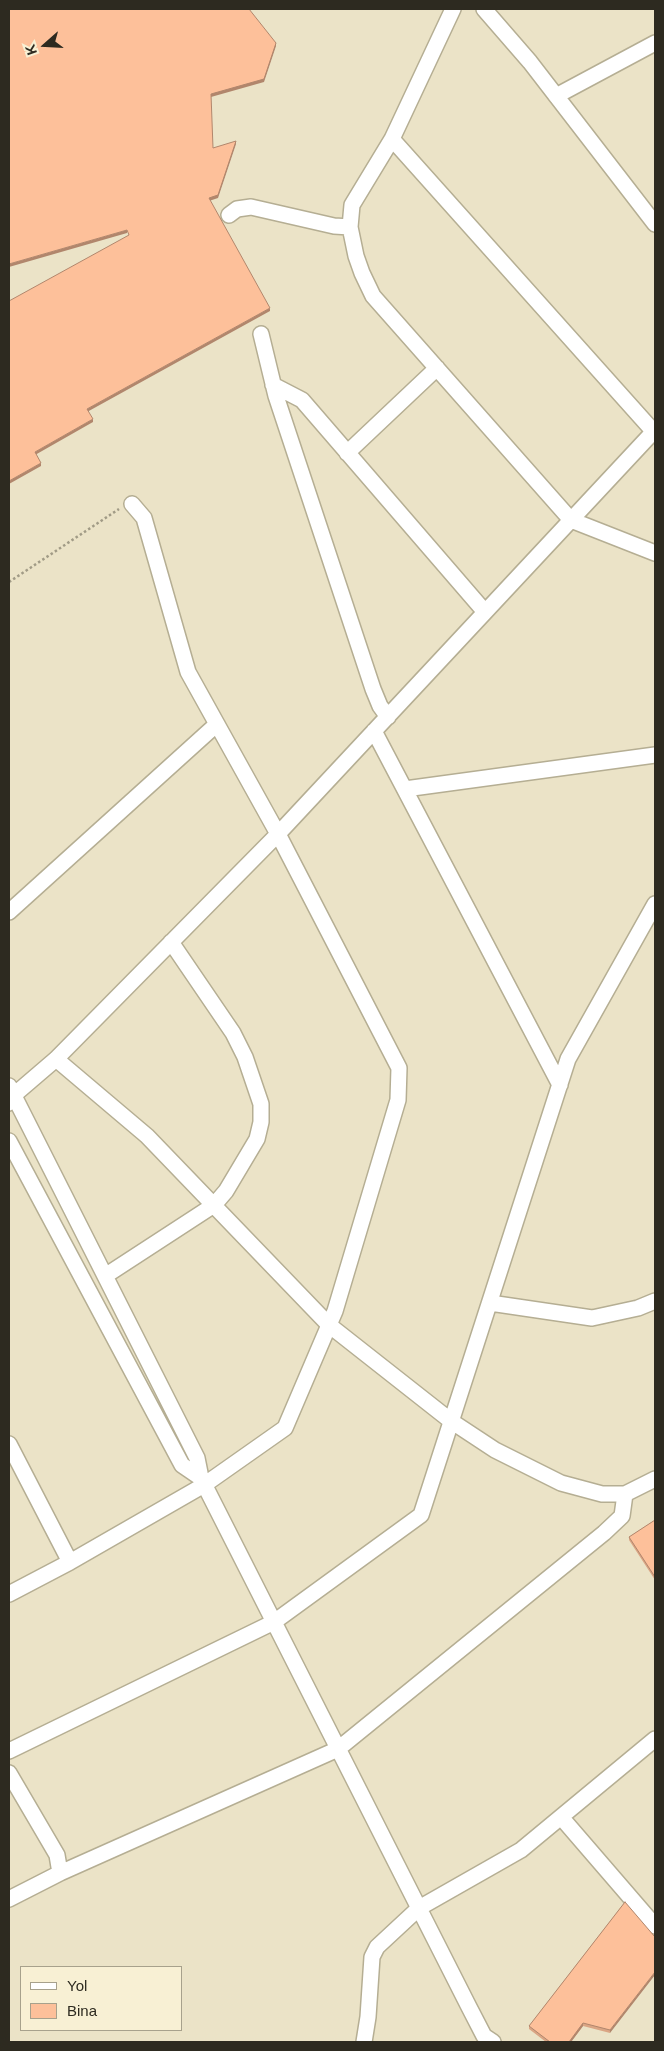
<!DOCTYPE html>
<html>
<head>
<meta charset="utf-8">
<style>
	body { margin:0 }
	#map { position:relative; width:664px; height:2051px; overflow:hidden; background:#ebe3c7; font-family:Helvetica,sans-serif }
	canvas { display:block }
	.frame { position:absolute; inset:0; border:10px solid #2d2a20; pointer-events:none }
	.legend { position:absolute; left:20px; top:1966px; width:162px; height:65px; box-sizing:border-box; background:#f8f0d4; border:1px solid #a7a18c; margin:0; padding:6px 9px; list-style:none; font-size:15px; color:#2d2a20 }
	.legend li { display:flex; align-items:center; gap:10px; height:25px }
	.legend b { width:25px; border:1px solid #a7a18c }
	.north { position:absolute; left:20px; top:20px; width:50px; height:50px; -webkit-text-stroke:4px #f8f0d4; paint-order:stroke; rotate:251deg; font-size:14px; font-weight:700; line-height:20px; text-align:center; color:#2d2a20 }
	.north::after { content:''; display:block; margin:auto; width:18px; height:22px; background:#2d2a20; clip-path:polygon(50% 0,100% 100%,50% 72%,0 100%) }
</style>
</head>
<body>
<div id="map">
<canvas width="664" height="2051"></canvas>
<div class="frame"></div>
<ul class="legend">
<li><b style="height:6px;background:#fff"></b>Yol</li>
<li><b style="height:14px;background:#fdc09a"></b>Bina</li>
</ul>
<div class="north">K</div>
</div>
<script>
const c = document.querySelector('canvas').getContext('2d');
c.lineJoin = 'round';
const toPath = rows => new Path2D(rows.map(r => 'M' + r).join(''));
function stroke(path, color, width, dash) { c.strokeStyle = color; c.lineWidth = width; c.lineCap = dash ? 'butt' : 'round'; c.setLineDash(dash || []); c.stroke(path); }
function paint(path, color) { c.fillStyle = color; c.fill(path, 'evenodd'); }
const minor = toPath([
	[453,9,392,139,352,205,350,227,356,256,362,273,373,296,571,520,655,553],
	[484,9,530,62,655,224],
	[556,96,655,43],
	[392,139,654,432],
	[229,215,237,209,251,207,334,226,350,227],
	[261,334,276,396,373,689,380,706,388,717],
	[273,385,302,400,485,612],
	[347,453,437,368],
	[374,731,560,1085],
	[405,789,655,755],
	[9,912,217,724],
	[56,1059,147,1136,329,1325,451,1421,495,1450,561,1483,602,1494,625,1494,655,1479],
	[9,1086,197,1458,201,1478,469,2007,484,2036,493,2042],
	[9,1103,14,1095,56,1059,278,834,655,430],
	[9,1141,182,1465,201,1478],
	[105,1276,214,1205,226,1191,257,1139,261,1122,261,1104,245,1057,233,1033,171,942],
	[490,1303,592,1318,638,1308,655,1301],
	[9,1444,70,1562],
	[9,1594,70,1562,204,1485,285,1428,335,1311,398,1100,399,1068,278,834,188,672,144,518,132,504],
	[9,1751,274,1622,421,1515,568,1059,655,904],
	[9,1773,57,1855,60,1873,9,1899],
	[561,1817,655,1926],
	[60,1873,338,1749,604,1533,622,1516,625,1494],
	[364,2042,368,2017,372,1957,377,1947,419,1908,521,1850,655,1739]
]);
stroke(minor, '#b5ae93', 18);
stroke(toPath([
	[9,582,119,509]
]), '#a19b86', 2.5, [2.5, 2.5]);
stroke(minor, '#fff', 15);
paint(toPath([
	[655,1520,655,1580,629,1540,629,1537],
	[625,1902,610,2033,583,2026,571,2042,546,2042,529,2029,529,2026]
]), '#daa584');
paint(toPath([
	[276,43,276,46,264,82,211,97,211,94],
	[236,141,236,144,218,198,209,201,209,198],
	[127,230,127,233,9,267,9,264],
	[270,308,270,311,87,412,87,409],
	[93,419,93,422,35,455,35,452],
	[41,463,41,466,9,484,9,481],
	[655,1972,655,1975,610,2033,610,2030],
	[583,2023,583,2026,571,2042,569,2042]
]), '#b1866c');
const building = toPath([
	[9,9,249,9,276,43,264,79,211,94,213,148,236,141,218,195,209,198,270,308,87,409,93,419,35,452,41,463,9,481,9,301,129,235,127,230,9,264,9,9],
	[655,1520,655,1577,629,1537,655,1520],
	[625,1902,655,1937,655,1972,610,2030,583,2023,569,2042,550,2042,529,2026,625,1902]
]);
paint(building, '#fdc09a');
stroke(building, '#b1866c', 1);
</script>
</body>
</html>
